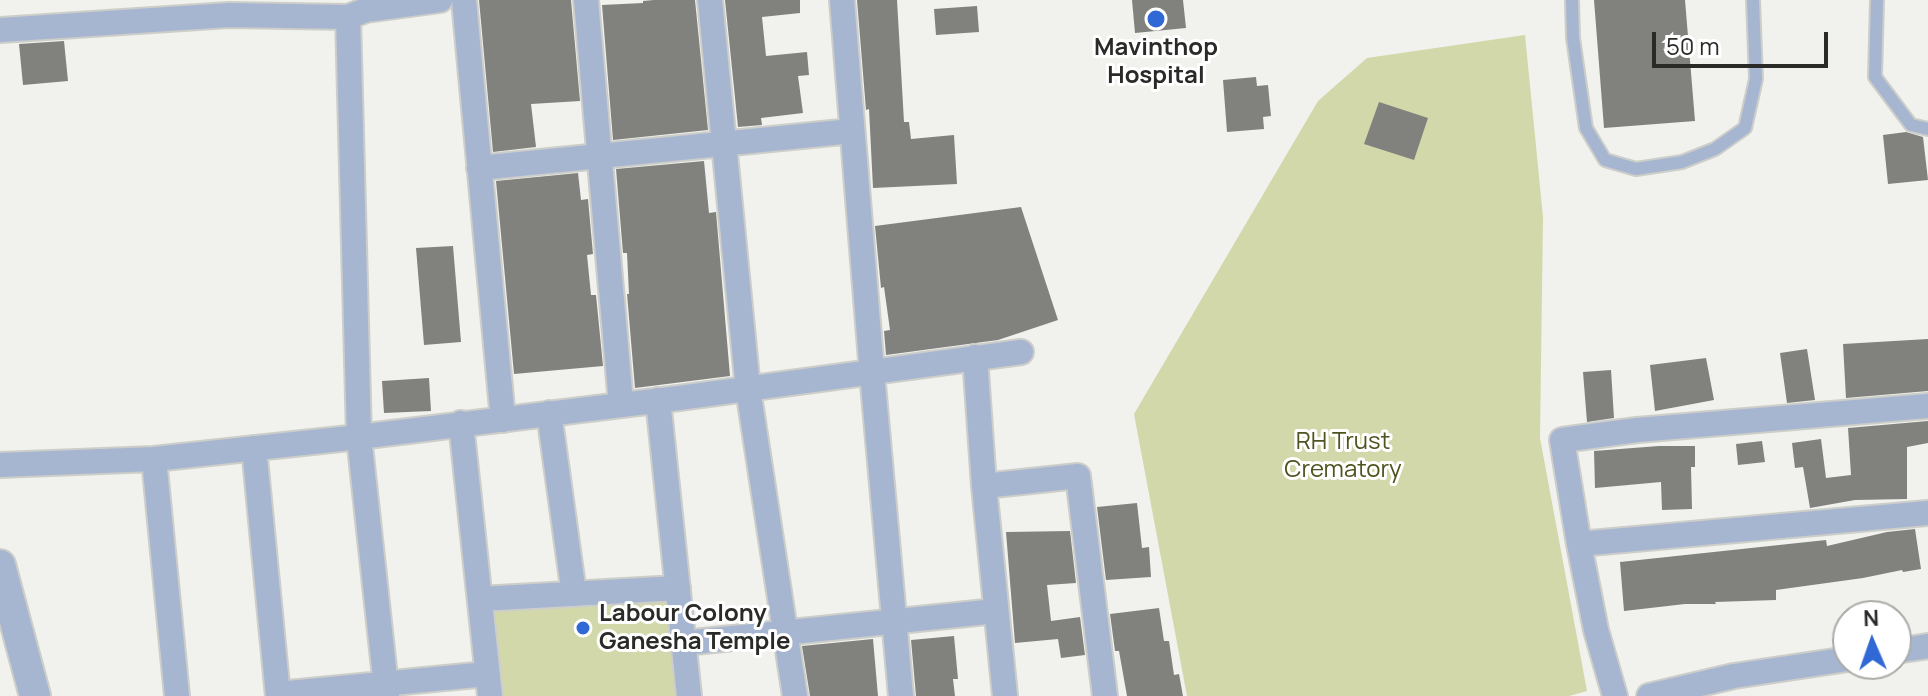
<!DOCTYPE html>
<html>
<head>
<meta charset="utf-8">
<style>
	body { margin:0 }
	#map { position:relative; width:1928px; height:696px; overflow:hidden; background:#f1f2ed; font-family:Manrope,sans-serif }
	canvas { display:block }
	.north { position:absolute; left:1832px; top:600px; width:80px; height:80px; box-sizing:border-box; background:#fff; border:2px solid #aaaaa9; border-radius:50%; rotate:358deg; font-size:22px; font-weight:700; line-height:32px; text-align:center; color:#2a2a28 }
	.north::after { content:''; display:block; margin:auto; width:28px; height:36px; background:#3068d6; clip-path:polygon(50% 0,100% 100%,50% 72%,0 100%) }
	.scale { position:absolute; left:1652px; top:32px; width:176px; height:36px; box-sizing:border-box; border:4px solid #2a2a28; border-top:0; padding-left:10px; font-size:24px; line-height:28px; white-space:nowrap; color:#2a2a28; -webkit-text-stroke:6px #fff; paint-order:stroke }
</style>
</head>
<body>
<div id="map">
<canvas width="1928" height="696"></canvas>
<div class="north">N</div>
<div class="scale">50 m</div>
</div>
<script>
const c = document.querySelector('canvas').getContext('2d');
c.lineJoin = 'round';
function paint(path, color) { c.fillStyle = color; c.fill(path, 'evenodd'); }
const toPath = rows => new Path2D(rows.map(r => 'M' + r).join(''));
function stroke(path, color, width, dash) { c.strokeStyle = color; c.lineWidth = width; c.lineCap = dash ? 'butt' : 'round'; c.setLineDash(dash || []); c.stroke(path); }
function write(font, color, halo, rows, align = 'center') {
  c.font = font + ' Manrope,sans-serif'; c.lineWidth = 6; c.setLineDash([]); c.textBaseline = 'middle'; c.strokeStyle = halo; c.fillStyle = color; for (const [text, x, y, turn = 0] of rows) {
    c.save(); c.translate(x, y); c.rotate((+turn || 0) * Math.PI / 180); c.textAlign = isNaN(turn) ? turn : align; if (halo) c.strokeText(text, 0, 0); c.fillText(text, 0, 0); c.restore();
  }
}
paint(toPath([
	[1525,35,1543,217,1540,438,1587,691,1569,696,1187,696,1134,414,1318,101,1367,58],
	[678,588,689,696,490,696,480,599]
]), '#d2d8aa');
paint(toPath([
	[479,0,571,0,580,101,531,104,536,147,493,152],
	[654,0,695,0,708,130,613,140,602,5,643,3,643,1],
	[725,0,800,0,800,13,762,17,766,56,807,52,809,75,798,76,803,113,761,118,762,125,738,127],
	[857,0,897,0,904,122,909,122,911,139,954,135,957,184,873,188,869,109,866,110],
	[1132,0,1183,0,1186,28,1135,33],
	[1594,0,1685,0,1695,121,1604,128],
	[977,6,979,32,936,35,934,9],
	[64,41,68,81,23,85,19,44],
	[1256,77,1257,86,1268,85,1271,116,1263,117,1264,129,1227,132,1223,80],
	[1379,102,1428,118,1414,160,1364,144],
	[1906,132,1923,137,1928,180,1888,184,1883,135],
	[704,161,709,213,716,212,730,376,635,388,627,294,629,294,627,253,623,253,616,169],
	[578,173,581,200,588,199,593,254,587,255,591,295,596,295,603,366,514,374,496,181],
	[1021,207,1058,320,998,340,886,355,884,331,890,330,884,287,881,288,875,226],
	[453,246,461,342,424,345,416,248],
	[1928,339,1928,391,1846,398,1843,344],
	[1807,349,1815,400,1787,403,1780,353],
	[1706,358,1714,400,1655,411,1650,365],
	[1611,370,1614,418,1587,422,1583,372],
	[429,378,431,411,384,413,382,381],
	[1928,421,1928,443,1907,447,1907,499,1855,500,1810,508,1803,467,1795,468,1792,443,1821,439,1826,478,1851,475,1848,428],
	[1762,441,1765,462,1738,465,1736,444],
	[1659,446,1695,446,1695,467,1691,467,1692,509,1662,510,1661,482,1595,488,1594,451],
	[1137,503,1142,548,1149,547,1151,577,1106,580,1097,507],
	[1915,529,1921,569,1903,572,1902,570,1863,578,1776,590,1776,600,1715,602,1716,604,1685,604,1624,611,1620,562,1826,540,1827,546,1887,532],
	[1070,531,1076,583,1047,585,1051,621,1080,617,1085,655,1061,658,1058,639,1015,643,1006,532],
	[1159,608,1164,641,1169,641,1174,675,1179,674,1183,696,1127,696,1119,651,1115,651,1110,614],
	[954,636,958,679,953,679,955,696,916,696,911,640],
	[873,639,878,696,810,696,802,646]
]), '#81827e');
const service = toPath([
	[1572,0,1573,38,1586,128,1605,160,1636,169,1682,162,1715,149,1745,128,1756,79,1753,0],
	[1877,0,1875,77,1911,125,1928,129]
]);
const minor = toPath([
	[464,0,503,420],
	[586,0,621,404],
	[710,0,748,389,795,696],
	[842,0,872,373,901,696],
	[348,17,359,437,387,696],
	[0,30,229,15,348,17,366,10,440,0],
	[479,168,852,131],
	[975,357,984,486,1005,696],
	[658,400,689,696],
	[549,413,574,594],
	[461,423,490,696],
	[254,448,278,696],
	[154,459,177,696],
	[0,465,154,459,359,437,679,398,1021,352],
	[984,486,1078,476,1105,696],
	[1579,544,1562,440,1637,430,1928,406],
	[480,599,678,588],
	[684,643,996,611],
	[1896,651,1928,646],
	[278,694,487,674],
	[1615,696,1596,630,1579,544,1928,513],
	[1649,696,1734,676,1848,659]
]);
const tertiary = toPath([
	[0,565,35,696]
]);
stroke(service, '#cdceca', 16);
stroke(minor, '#cdceca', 28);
stroke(tertiary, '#cdceca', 34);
stroke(service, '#a6b5d0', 12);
stroke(minor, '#a6b5d0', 24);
stroke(tertiary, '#a6b5d0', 30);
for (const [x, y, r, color] of [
	[1156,19,10,"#3068d6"],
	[583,628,8,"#3068d6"]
]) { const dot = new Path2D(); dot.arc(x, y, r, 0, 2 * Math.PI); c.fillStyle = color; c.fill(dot); stroke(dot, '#fff', 3); }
write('bold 24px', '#2a2a28', '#fff', [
	["Mavinthop",1156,48],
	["Hospital",1156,76],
	["Labour Colony",599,614,"left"],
	["Ganesha Temple",599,642,"left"]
]);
write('24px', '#4f531f', '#fff', [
	["RH Trust",1343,442],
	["Crematory",1343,470]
]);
</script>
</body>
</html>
